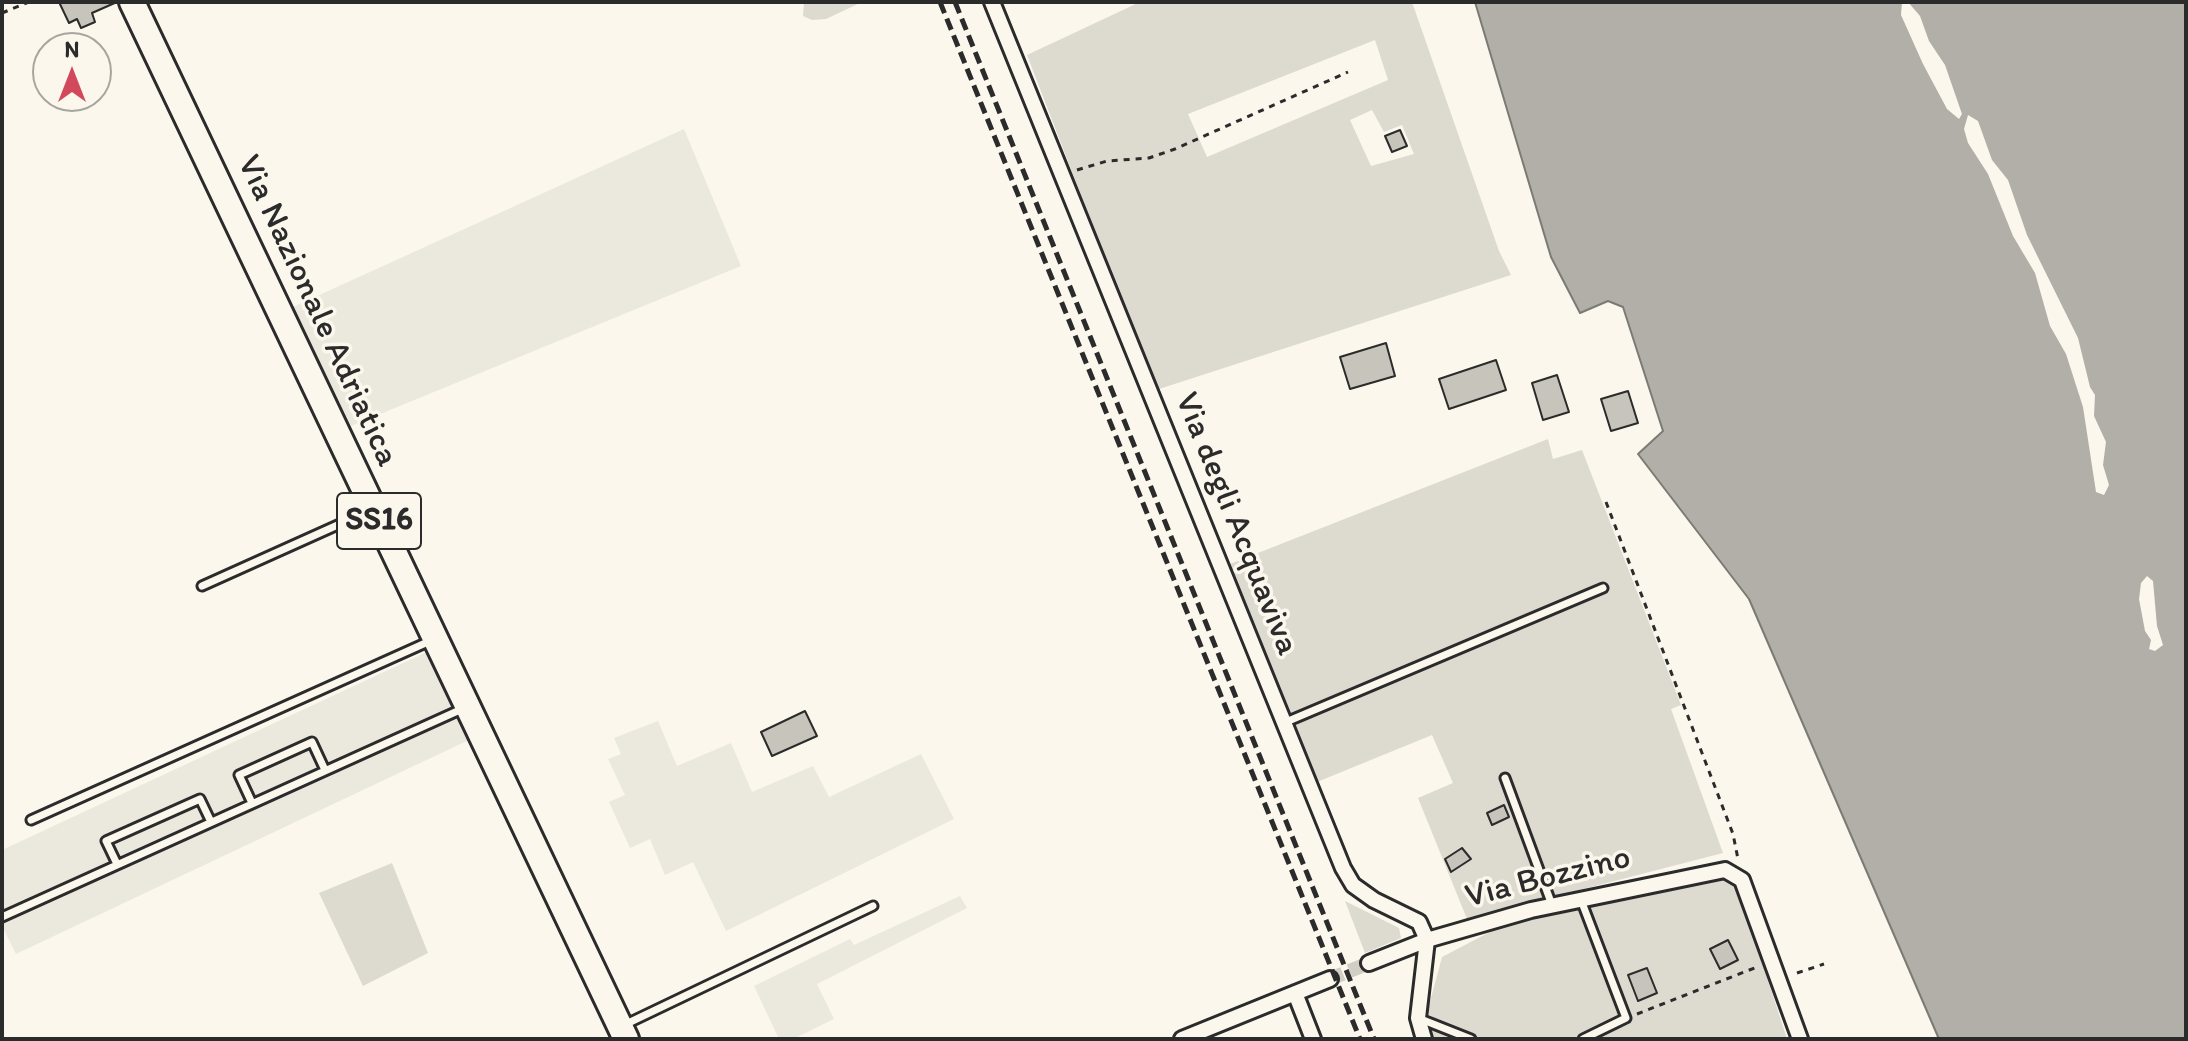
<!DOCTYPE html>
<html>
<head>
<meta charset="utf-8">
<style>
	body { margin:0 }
	#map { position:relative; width:2188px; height:1041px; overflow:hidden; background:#fbf7ec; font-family:Itim,sans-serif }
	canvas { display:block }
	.frame { position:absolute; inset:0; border:4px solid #2b2b2b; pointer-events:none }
	.north { position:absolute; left:32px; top:32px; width:80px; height:80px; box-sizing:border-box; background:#fbf7ec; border:2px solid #a8a59f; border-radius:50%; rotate:0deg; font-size:22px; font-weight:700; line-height:32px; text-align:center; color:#2b2b2b }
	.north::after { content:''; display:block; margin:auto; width:28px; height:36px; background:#d1495b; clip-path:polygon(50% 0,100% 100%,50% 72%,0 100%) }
</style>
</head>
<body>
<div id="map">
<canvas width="2188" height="1041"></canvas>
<div class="frame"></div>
<div class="north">N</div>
</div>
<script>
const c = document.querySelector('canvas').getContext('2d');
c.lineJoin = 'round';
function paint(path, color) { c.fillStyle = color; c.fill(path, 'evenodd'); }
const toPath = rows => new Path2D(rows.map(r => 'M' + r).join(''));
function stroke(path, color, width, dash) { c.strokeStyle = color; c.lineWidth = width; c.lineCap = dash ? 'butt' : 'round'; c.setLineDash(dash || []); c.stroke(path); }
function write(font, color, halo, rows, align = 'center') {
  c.font = font + ' Itim,sans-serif'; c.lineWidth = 7; c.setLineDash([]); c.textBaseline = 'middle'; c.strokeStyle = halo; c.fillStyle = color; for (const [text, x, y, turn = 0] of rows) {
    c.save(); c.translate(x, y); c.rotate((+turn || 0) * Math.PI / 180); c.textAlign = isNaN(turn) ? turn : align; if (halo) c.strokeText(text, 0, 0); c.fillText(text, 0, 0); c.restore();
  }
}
paint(toPath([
	[684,129,741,266,351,426,293,307],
	[431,650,473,738,16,954,2,926,2,850],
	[658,721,677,766,731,743,752,792,813,766,829,797,921,754,954,819,726,931,693,862,665,875,650,839,630,848,609,802,625,795,608,759,621,754,614,738],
	[960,896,967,908,817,984,834,1019,793,1039,779,1039,754,986,850,939,854,945]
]), '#ebe8de');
paint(toPath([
	[804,2,862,2,826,19,812,20,803,16],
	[1140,2,1412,2,1499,251,1511,275,1156,390,1027,55],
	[1375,40,1388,80,1207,157,1188,114],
	[1372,110,1384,132,1402,125,1414,154,1371,166,1350,120],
	[1548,439,1553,459,1582,450,1681,705,1671,709,1723,853,1467,919,1418,798,1453,783,1432,735,1317,782,1230,564],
	[392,863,428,953,363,986,319,893],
	[1719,879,1736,882,1787,1039,1431,1039,1428,1032,1437,1030,1438,1022,1427,1013,1442,957,1507,923,1600,898],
	[1345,901,1399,928,1401,938,1365,953]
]), '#dddad0');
const water = toPath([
	[1475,2,2186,2,2186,1039,1939,1039,1749,599,1638,454,1663,431,1623,307,1608,301,1580,313,1551,257,1475,2]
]);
paint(water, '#b1afa7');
stroke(water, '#7b7a75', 2);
paint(toPath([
	[1902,2,1908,2,1920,16,1929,41,1945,65,1962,114,1959,119,1947,109,1923,64,1901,15],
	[1968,115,1978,121,1992,160,2008,180,2027,235,2078,338,2090,387,2095,395,2094,416,2106,442,2103,465,2109,485,2104,495,2096,492,2083,407,2066,354,2050,326,2035,273,2013,236,1988,174,1968,143,1964,129],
	[2147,576,2153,581,2157,626,2163,645,2155,651,2149,649,2151,640,2145,631,2139,599,2141,583]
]), '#fbf7ec');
const building = toPath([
	[59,2,117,2,92,13,95,22,81,28,77,19,69,23,59,2],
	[1400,130,1407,146,1392,152,1385,136,1400,130],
	[1386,343,1395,376,1350,389,1340,357,1386,343],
	[1496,360,1506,390,1449,409,1439,379,1496,360],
	[1557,375,1569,412,1543,420,1532,383,1557,375],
	[1628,391,1638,423,1611,431,1601,399,1628,391],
	[805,711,817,736,772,756,761,732,805,711],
	[1504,805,1509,817,1492,825,1487,813,1504,805],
	[1462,848,1471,859,1451,872,1445,859,1462,848],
	[1728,940,1738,960,1720,969,1710,949,1728,940],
	[1647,968,1657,993,1638,1001,1628,975,1647,968]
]);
paint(building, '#c7c4bc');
stroke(building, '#2b2b2b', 2);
stroke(toPath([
	[1330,979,1369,963]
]), '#d1cec5', 14, [14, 7]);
const service = toPath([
	[202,586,371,510],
	[1286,722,1603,588],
	[1505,778,1552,905],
	[252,803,239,775,312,742,325,770],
	[31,820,430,641],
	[117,864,106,841,200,799,211,822],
	[1581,900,1626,1018,1583,1039],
	[2,917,462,709],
	[1418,1018,1471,1039],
	[622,1026,873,906]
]);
const minor = toPath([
	[992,2,1343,868,1353,885,1374,900,1419,922,1427,940,1418,1018,1424,1039],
	[1369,963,1427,940,1531,910,1725,870,1742,880,1800,1039],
	[1295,993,1313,1039],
	[1182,1039,1330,979]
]);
const primary = toPath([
	[132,2,626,1039]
]);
stroke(service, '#2b2b2b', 13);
stroke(minor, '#2b2b2b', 20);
stroke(primary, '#2b2b2b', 30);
stroke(toPath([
	[2,13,29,2],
	[1077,170,1107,161,1149,158,1175,149,1348,72],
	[1606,502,1733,834,1738,859],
	[1797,973,1824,964],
	[1637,1014,1757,967]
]), '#2b2b2b', 3, [6, 6]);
stroke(service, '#fbf7ec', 7);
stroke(minor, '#fbf7ec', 14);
stroke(primary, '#fbf7ec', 24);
stroke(toPath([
	[940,2,1360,1039],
	[955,2,1374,1039]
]), '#2b2b2b', 5, [12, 6]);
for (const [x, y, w] of [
	[379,521,84]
]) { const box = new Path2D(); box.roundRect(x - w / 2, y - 28, w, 56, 6); c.fillStyle = '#fbf7ec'; c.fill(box); stroke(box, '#2b2b2b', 2); }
write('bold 32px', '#2b2b2b', null, [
	["SS16",379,521]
]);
write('34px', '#2b2b2b', '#fbf7ec', [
	["Via Nazionale Adriatica",317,311,65],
	["Via degli Acquaviva",1236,524,68],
	["Via Bozzino",1548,878,-14]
]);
</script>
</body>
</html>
